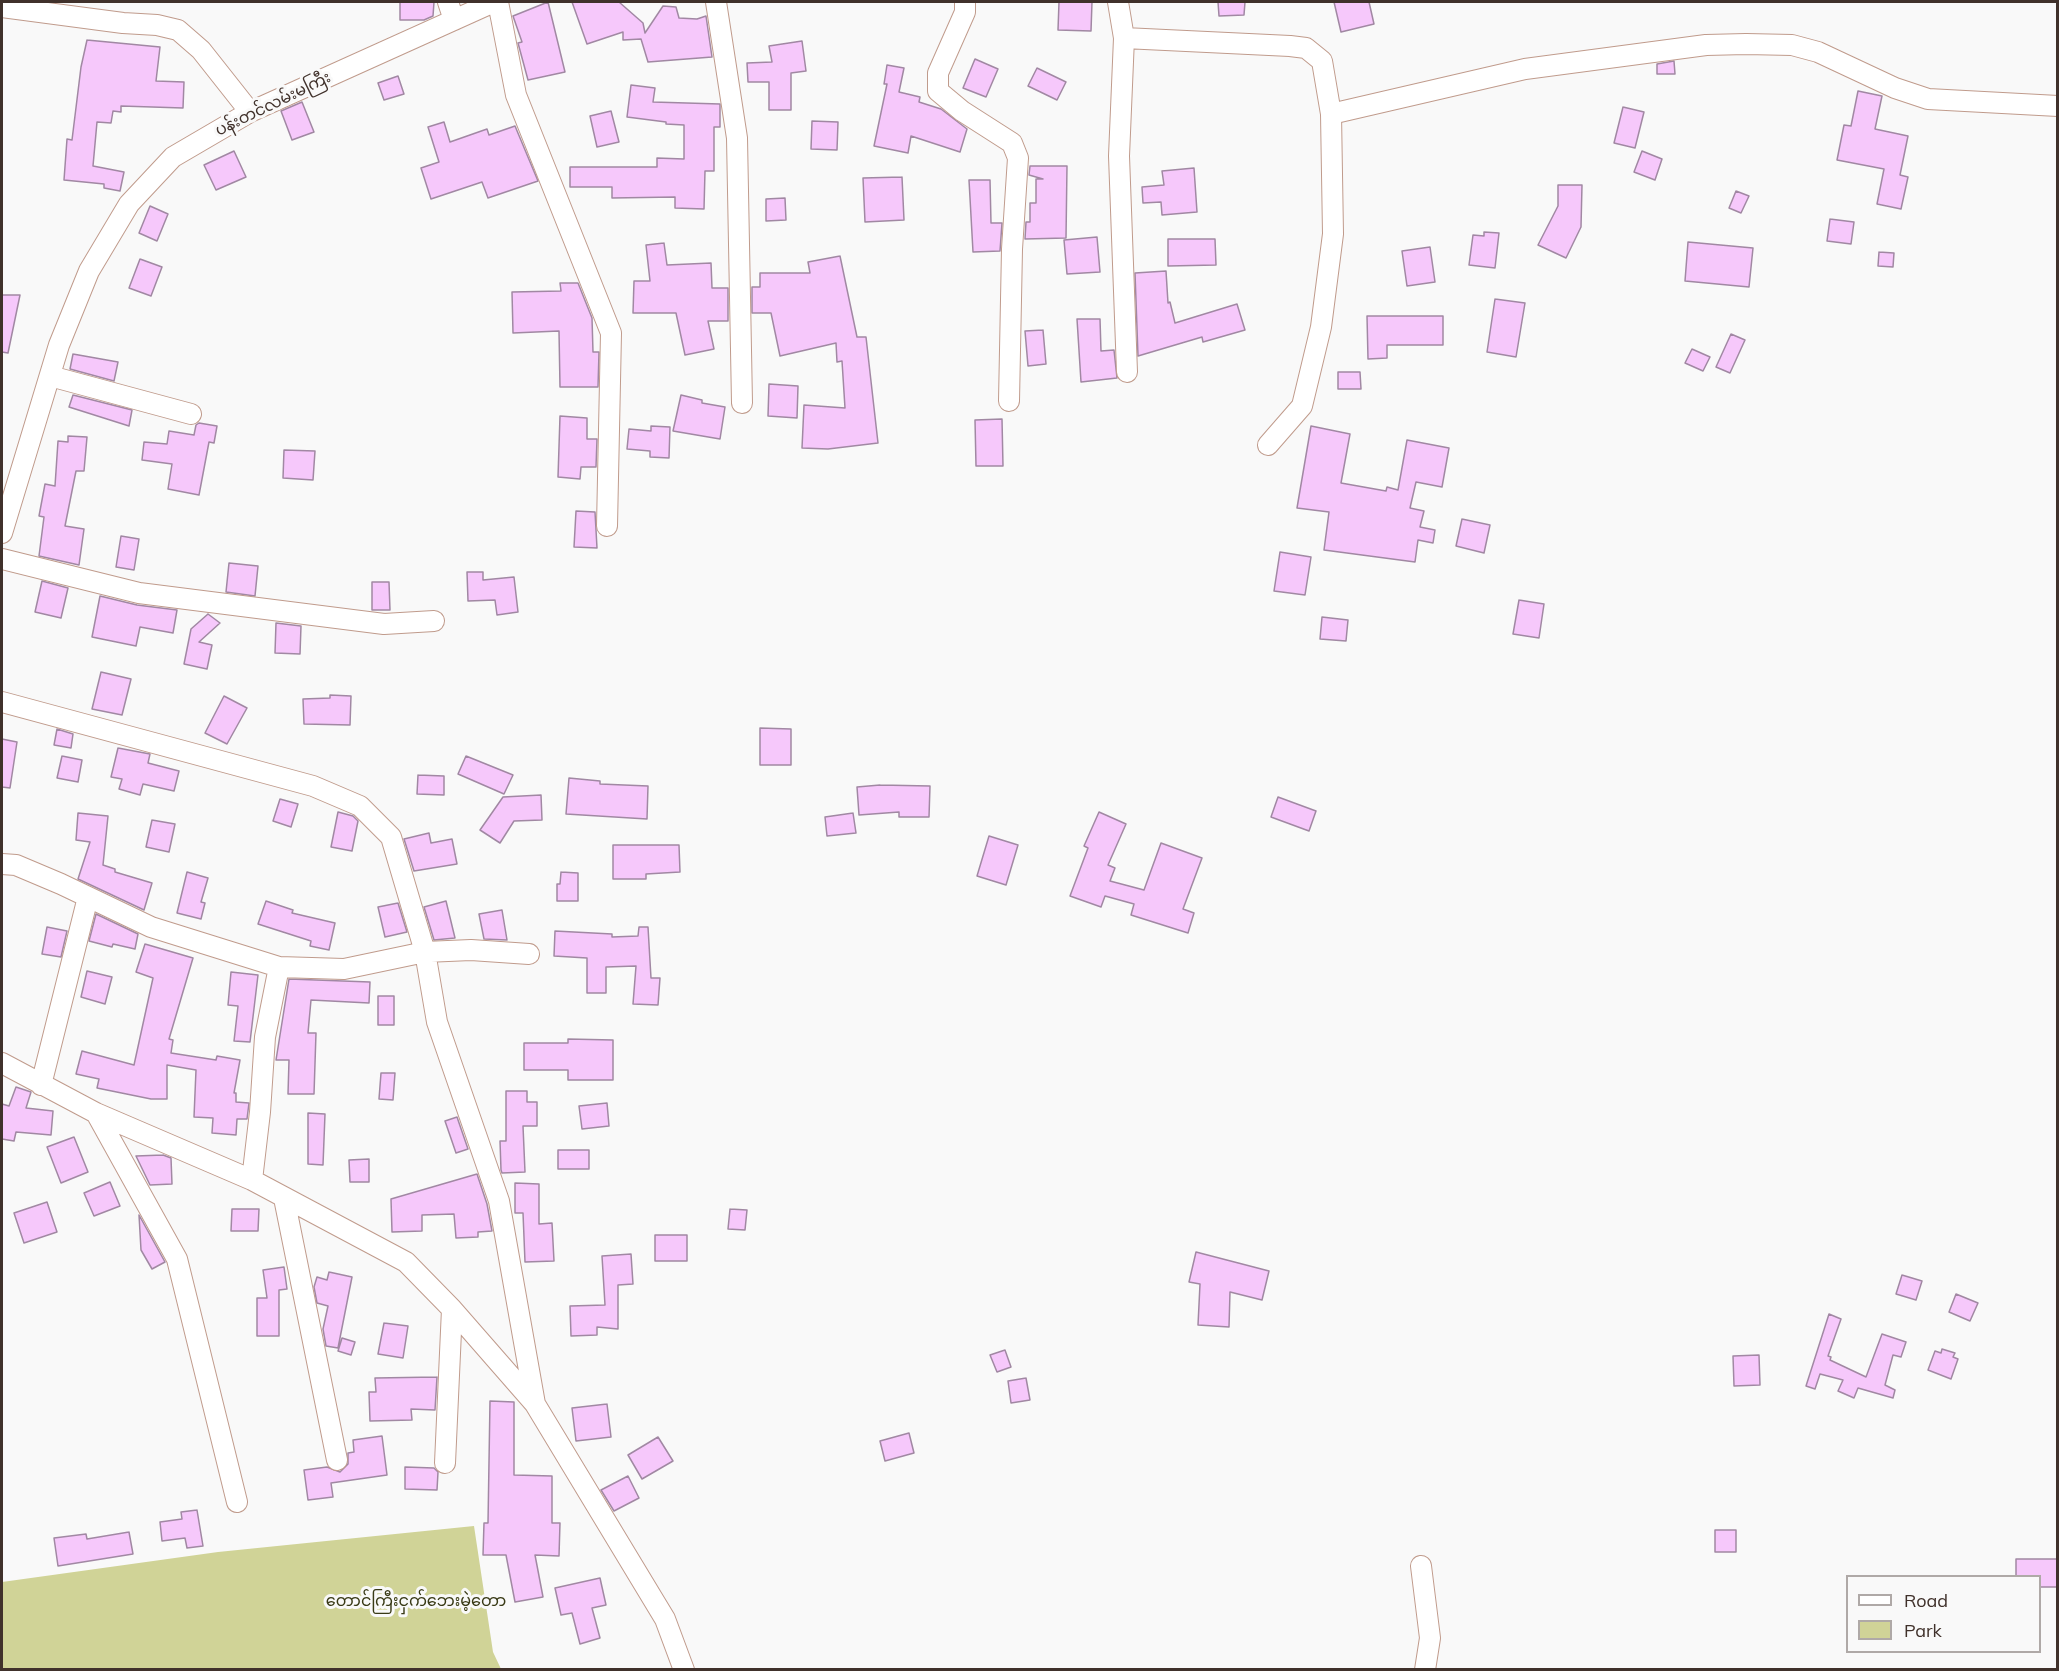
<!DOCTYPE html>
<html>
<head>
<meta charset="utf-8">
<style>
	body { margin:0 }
	#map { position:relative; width:2059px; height:1671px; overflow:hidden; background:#f9f9f9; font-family:Mulish,sans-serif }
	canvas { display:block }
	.frame { position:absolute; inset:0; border:3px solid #40312b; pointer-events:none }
	.legend { position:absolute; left:1846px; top:1575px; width:195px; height:78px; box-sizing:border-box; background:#f9f9f9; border:2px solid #afa9a7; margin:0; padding:8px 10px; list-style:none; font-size:18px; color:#40312b }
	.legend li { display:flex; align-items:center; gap:12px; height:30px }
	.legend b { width:30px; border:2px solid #afa9a7 }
</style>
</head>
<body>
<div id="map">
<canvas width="2059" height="1671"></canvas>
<div class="frame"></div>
<ul class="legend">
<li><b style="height:8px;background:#fff"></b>Road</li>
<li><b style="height:16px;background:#d0d397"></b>Park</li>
</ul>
</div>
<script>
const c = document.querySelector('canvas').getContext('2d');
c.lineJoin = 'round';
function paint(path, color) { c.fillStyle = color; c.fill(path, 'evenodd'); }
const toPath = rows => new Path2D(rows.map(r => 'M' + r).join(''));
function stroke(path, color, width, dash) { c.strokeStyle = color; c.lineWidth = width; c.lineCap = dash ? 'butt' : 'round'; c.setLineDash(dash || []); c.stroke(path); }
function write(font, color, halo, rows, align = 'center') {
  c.font = font + ' Mulish,"Noto Sans Myanmar",sans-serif'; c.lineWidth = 6; c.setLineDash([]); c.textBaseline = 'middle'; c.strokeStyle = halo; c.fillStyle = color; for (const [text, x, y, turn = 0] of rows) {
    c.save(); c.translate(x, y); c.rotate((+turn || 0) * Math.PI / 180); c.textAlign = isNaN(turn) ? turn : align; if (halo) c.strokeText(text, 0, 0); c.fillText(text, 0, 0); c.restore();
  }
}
paint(toPath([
	[474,1526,493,1652,501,1669,2,1669,2,1582,218,1552]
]), '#d0d397');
const building = toPath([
	[400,2,434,2,433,16,424,20,400,20,400,2],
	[548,2,565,72,528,80,518,43,522,42,513,16,548,2],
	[572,2,619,2,643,23,645,33,663,6,676,7,679,18,697,19,706,16,712,57,648,62,641,39,623,40,623,32,587,44,572,2],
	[1059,2,1092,2,1091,31,1058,30,1059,2],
	[1218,2,1245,2,1244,15,1219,16,1218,2],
	[1334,2,1369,2,1374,24,1341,32,1334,2],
	[87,40,160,47,156,81,184,82,183,108,121,106,121,112,113,111,111,123,97,122,93,166,124,172,120,191,104,188,104,184,64,180,67,139,72,140,81,67,87,40],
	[802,41,806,71,791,73,791,110,769,110,769,82,748,82,747,63,772,62,769,46,802,41],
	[975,59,998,69,986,97,963,88,975,59],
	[1674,61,1675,74,1657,74,1657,64,1674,61],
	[887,65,904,68,899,92,920,97,919,102,941,109,967,129,960,152,911,136,908,153,874,146,887,84,884,84,887,65],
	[1037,68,1066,82,1057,100,1028,86,1037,68],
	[398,76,404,94,384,100,378,83,398,76],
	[631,85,655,88,653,102,720,104,720,127,714,127,714,171,705,171,704,209,675,208,675,197,612,198,612,187,570,187,570,167,657,167,657,158,684,159,684,125,666,124,666,122,627,117,631,85],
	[1858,91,1882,96,1875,129,1908,136,1900,175,1908,177,1901,209,1877,204,1884,169,1837,160,1844,125,1851,126,1858,91],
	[302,102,314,132,292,140,281,111,302,102],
	[1623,107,1644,112,1635,148,1614,143,1623,107],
	[611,111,619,142,597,147,590,116,611,111],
	[812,121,838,122,837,150,811,149,812,121],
	[444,122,450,142,487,129,489,135,515,126,538,181,488,198,482,182,431,199,421,168,439,162,428,127,444,122],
	[234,151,246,177,216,190,204,165,234,151],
	[1642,151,1662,159,1655,180,1634,172,1642,151],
	[1030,166,1067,166,1066,238,1025,239,1026,222,1030,222,1030,203,1036,203,1036,179,1043,179,1029,175,1030,166],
	[1194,168,1197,212,1162,215,1161,202,1143,203,1142,187,1164,185,1162,171,1194,168],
	[902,177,904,220,865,222,863,178,902,177],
	[969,180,990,180,991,223,1002,223,1000,251,973,252,969,180],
	[1558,185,1582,185,1581,227,1566,258,1538,245,1558,206,1558,185],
	[1736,191,1749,196,1741,213,1729,208,1736,191],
	[785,198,786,220,766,221,766,199,785,198],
	[150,206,168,214,157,241,139,233,150,206],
	[1830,219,1854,222,1851,244,1827,241,1830,219],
	[1484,232,1499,233,1495,268,1469,265,1473,235,1484,236,1484,232],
	[1097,237,1100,272,1067,274,1064,240,1097,237],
	[1168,239,1215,239,1216,265,1168,266,1168,239],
	[1688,242,1753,248,1749,287,1685,281,1688,242],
	[664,243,667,265,711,263,712,288,728,288,728,321,708,321,714,349,685,355,676,313,633,313,634,281,650,281,646,245,664,243],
	[1430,247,1435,282,1407,286,1402,251,1430,247],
	[1879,252,1894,253,1893,267,1878,266,1879,252],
	[840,256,857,337,866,337,878,443,828,449,802,448,804,405,845,408,842,361,837,362,836,343,780,356,771,313,752,313,752,287,760,287,760,273,810,273,808,262,840,256],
	[140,259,162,267,151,296,129,288,140,259],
	[1166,271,1168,303,1170,302,1175,323,1237,304,1245,330,1203,342,1202,337,1138,356,1135,273,1166,271],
	[560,283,578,283,592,318,593,352,599,352,598,387,560,387,559,331,513,333,512,292,561,291,560,283],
	[2,295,20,295,8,353,2,352,2,295],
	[1495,299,1525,303,1516,357,1487,352,1495,299],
	[1367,316,1443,316,1443,345,1387,345,1387,358,1368,359,1367,316],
	[1077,319,1100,319,1101,351,1114,350,1117,378,1081,382,1077,319],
	[1043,330,1046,364,1028,366,1025,331,1043,330],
	[1731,334,1745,340,1730,373,1716,367,1731,334],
	[1692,349,1710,357,1703,371,1685,363,1692,349],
	[73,354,118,362,114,381,70,369,73,354],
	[1338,372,1360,372,1361,389,1338,389,1338,372],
	[769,384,798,386,797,418,768,416,769,384],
	[73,395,132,410,129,426,69,407,73,395],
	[681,395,702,400,702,403,725,407,720,439,673,431,681,395],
	[560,416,587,418,587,439,597,439,596,467,581,467,580,479,558,477,560,416],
	[1002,419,1003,466,976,466,975,420,1002,419],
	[199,423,217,426,214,443,209,442,199,495,168,489,172,464,142,460,144,442,167,444,169,431,194,435,196,425,199,423],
	[651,426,670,427,669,458,650,457,650,451,627,449,629,429,651,431,651,426],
	[1311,426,1350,434,1341,483,1386,491,1387,487,1398,490,1407,440,1449,448,1442,487,1416,482,1410,508,1424,511,1420,527,1435,530,1433,543,1418,540,1415,562,1324,550,1329,512,1297,508,1311,426],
	[68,436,87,437,84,471,76,471,65,526,84,529,79,565,39,556,44,517,39,516,45,484,55,486,58,441,68,442,68,436],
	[284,450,315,451,313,480,283,478,284,450],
	[576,511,595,512,597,548,574,547,576,511],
	[1462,519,1490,525,1484,553,1456,546,1462,519],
	[121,536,139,539,134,570,116,567,121,536],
	[1280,552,1311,557,1305,595,1274,591,1280,552],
	[229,563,258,566,255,596,226,592,229,563],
	[467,572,483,572,483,580,514,577,518,612,497,615,495,600,468,601,467,572],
	[42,581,68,588,61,618,35,612,42,581],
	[372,582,389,582,390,610,372,610,372,582],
	[100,596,137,605,177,610,173,633,140,627,136,646,92,637,100,596],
	[1519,600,1544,604,1539,638,1513,634,1519,600],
	[208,614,220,623,199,642,212,645,207,669,184,664,191,629,208,614],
	[1322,617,1348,620,1346,641,1320,639,1322,617],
	[276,623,301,626,300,654,275,653,276,623],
	[101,672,131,679,122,715,92,709,101,672],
	[330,695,351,696,350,725,304,724,303,699,330,698,330,695],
	[224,696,247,708,227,744,205,733,224,696],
	[760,728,791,729,791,765,760,765,760,728],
	[57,729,73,734,71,748,54,745,57,729],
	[2,739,17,742,10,788,2,787,2,739],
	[118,748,150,754,148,763,179,771,174,791,143,784,140,795,119,789,122,779,111,777,118,748],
	[62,756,82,760,78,782,57,778,62,756],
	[466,756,513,775,504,794,458,774,466,756],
	[418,775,444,776,444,795,417,794,418,775],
	[569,778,600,781,600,784,648,786,647,819,566,814,569,778],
	[880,785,930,786,929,817,899,817,899,812,859,815,857,787,880,785],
	[541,795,542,820,514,821,500,843,480,830,503,797,541,795],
	[1278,797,1316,811,1309,831,1271,817,1278,797],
	[280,799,298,804,291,827,273,821,280,799],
	[338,812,353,816,358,821,352,851,331,847,338,812],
	[1099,812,1126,824,1108,865,1115,868,1110,881,1144,890,1161,843,1202,858,1183,909,1194,913,1188,933,1131,915,1134,904,1105,896,1101,907,1070,896,1088,848,1084,846,1099,812],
	[78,813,108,816,103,865,115,869,115,872,152,883,144,910,78,879,90,842,76,840,78,813],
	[853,813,856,833,827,836,825,817,853,813],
	[152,820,175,824,169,852,146,847,152,820],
	[429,833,431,843,452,839,457,864,414,871,404,839,429,833],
	[989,836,1018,845,1006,885,977,876,989,836],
	[613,845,679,845,680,872,646,874,646,879,613,879,613,845],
	[187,872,208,878,201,902,205,903,201,919,177,913,187,872],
	[561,872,578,873,578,901,557,901,557,884,560,884,561,872],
	[266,901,293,910,292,913,335,923,329,950,310,946,311,941,258,924,266,901],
	[446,901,455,938,434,940,424,907,446,901],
	[398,903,407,932,385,937,378,907,398,903],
	[502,910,507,940,484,939,479,914,502,910],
	[96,914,138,934,135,949,113,944,112,947,89,941,96,914],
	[47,927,67,931,61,957,42,954,47,927],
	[639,927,648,927,651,978,660,978,658,1005,633,1004,636,966,606,967,606,993,587,993,587,958,554,956,555,931,612,934,612,937,638,936,639,927],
	[145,944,193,958,169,1039,173,1040,171,1053,216,1060,217,1056,240,1060,234,1093,236,1093,236,1102,249,1103,247,1119,237,1119,236,1135,212,1133,213,1118,194,1117,196,1070,167,1065,167,1099,151,1099,97,1088,99,1079,76,1074,82,1051,134,1065,153,978,136,972,145,944],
	[87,971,112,977,105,1004,81,997,87,971],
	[231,972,258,975,250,1042,234,1041,238,1006,228,1005,231,972],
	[289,979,370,982,369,1003,311,1000,308,1033,316,1033,314,1094,288,1094,289,1060,276,1060,289,979],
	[378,996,394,996,394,1025,378,1025,378,996],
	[568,1039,613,1040,613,1080,568,1080,568,1070,524,1070,524,1043,568,1043,568,1039],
	[381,1073,395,1073,393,1100,379,1099,381,1073],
	[16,1087,31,1092,26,1108,53,1111,51,1135,16,1132,14,1141,2,1139,2,1104,9,1106,16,1087],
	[506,1091,527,1091,527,1102,537,1102,537,1126,523,1126,525,1172,502,1173,501,1170,500,1141,506,1141,506,1091],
	[607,1103,609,1126,582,1129,579,1106,607,1103],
	[308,1113,325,1114,323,1165,308,1164,308,1113],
	[457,1117,468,1149,456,1153,445,1121,457,1117],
	[74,1137,88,1172,61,1183,47,1147,74,1137],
	[558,1150,589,1150,589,1169,558,1169,558,1150],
	[163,1155,171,1158,172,1184,150,1185,136,1156,163,1155],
	[369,1159,369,1182,350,1182,349,1160,369,1159],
	[477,1174,487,1204,492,1231,478,1232,478,1237,456,1238,454,1214,422,1215,422,1231,392,1232,391,1199,477,1174],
	[110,1182,120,1206,94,1216,84,1193,110,1182],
	[515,1183,539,1184,539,1224,552,1223,554,1261,525,1262,523,1213,515,1213,515,1183],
	[47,1202,57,1232,24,1243,14,1213,47,1202],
	[232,1209,259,1209,258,1231,231,1231,232,1209],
	[730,1209,747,1210,745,1230,728,1229,730,1209],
	[139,1215,165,1262,152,1269,141,1250,139,1215],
	[655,1235,687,1235,687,1261,655,1261,655,1235],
	[1196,1252,1269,1271,1262,1300,1230,1292,1229,1327,1198,1325,1200,1284,1189,1282,1196,1252],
	[631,1254,633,1284,618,1285,618,1329,597,1327,597,1335,571,1336,570,1306,605,1305,602,1256,631,1254],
	[284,1267,287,1289,279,1290,279,1336,257,1336,257,1298,267,1298,263,1270,284,1267],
	[329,1272,352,1277,338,1348,326,1346,323,1329,328,1306,317,1303,314,1287,317,1277,327,1280,329,1272],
	[1902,1275,1922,1281,1916,1300,1896,1294,1902,1275],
	[1956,1294,1978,1303,1970,1321,1949,1312,1956,1294],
	[1829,1314,1841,1319,1828,1356,1831,1357,1830,1360,1866,1377,1882,1334,1906,1342,1901,1357,1893,1355,1885,1385,1895,1390,1893,1398,1858,1388,1854,1398,1838,1391,1843,1380,1820,1374,1815,1389,1806,1386,1829,1314],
	[384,1323,408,1326,403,1358,378,1354,384,1323],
	[342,1338,355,1342,351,1355,338,1351,342,1338],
	[1942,1349,1955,1353,1953,1357,1958,1359,1951,1379,1928,1370,1935,1351,1941,1353,1942,1349],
	[1005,1350,1011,1367,997,1372,990,1355,1005,1350],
	[1759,1355,1760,1385,1734,1386,1733,1356,1759,1355],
	[437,1377,435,1410,411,1409,412,1420,370,1421,369,1392,376,1392,375,1378,437,1377],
	[1026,1378,1030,1400,1011,1403,1008,1381,1026,1378],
	[490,1401,514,1402,514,1475,552,1476,552,1523,560,1523,559,1556,535,1555,543,1597,515,1602,506,1555,483,1555,484,1523,488,1523,490,1401],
	[607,1404,611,1437,576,1441,572,1408,607,1404],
	[909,1433,914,1453,885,1461,880,1441,909,1433],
	[382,1436,387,1475,331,1483,333,1497,308,1500,304,1470,327,1467,340,1472,348,1464,348,1453,354,1452,353,1440,382,1436],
	[658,1437,673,1461,642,1479,628,1455,658,1437],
	[405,1467,434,1468,438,1472,437,1490,405,1489,405,1467],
	[628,1476,639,1498,614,1511,601,1490,628,1476],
	[197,1510,203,1546,187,1548,185,1538,162,1541,160,1522,182,1519,181,1512,197,1510],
	[1715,1530,1736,1530,1736,1552,1715,1552,1715,1530],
	[129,1532,133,1554,58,1566,54,1538,86,1534,87,1539,129,1532],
	[2016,1559,2058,1559,2058,1587,2040,1587,2040,1576,2016,1576,2016,1559],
	[600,1578,606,1605,592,1608,600,1638,580,1644,572,1613,561,1615,555,1588,600,1578]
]);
paint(building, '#f6c8fb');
stroke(building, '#a188a3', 1.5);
const street = toPath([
	[448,2,454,20],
	[498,2,516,95,611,333,607,526],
	[716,2,737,138,742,403],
	[965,2,965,12,938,73,938,91,962,111,1012,143,1018,158,1012,249,1009,401],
	[1118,2,1124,38,1119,156,1127,372],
	[2,7,123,23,157,25,178,30,201,50,250,112],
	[1124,38,1290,46,1306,48,1322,61,1331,114,1333,234,1321,327,1302,406,1268,445],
	[1331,114,1525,69,1706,45,1746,44,1792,45,1818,52,1895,88,1928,99,2058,106],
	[50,376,191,414],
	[2,533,59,345,89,271,129,204,173,157,250,112,494,2],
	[2,559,139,593,384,624,434,621],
	[2,702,313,786,360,806,391,837,425,952,437,1022,499,1201,535,1404],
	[2,864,16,865,61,884,151,927,279,967,344,969,425,952,471,950,529,954],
	[2,1063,96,1113,252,1180,406,1262,452,1309,535,1404,665,1619,684,1670],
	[41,1085,88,897],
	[96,1113,177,1259,237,1502],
	[252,1180,260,1112,265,1037,279,967],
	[284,1198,337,1460],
	[445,1463,452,1309],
	[1421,1566,1430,1638,1425,1670]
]);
stroke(street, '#c09b8c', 22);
stroke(street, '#fff', 20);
write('16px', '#40312b', '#f9f9f9', [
	["ပန်းတင်လမ်းမကြီး",273,104,-26]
]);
write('16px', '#393a16', '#f9f9f9', [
	["တောင်ကြီးငှက်ဘေးမဲ့တော",416,1601]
]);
</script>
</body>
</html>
